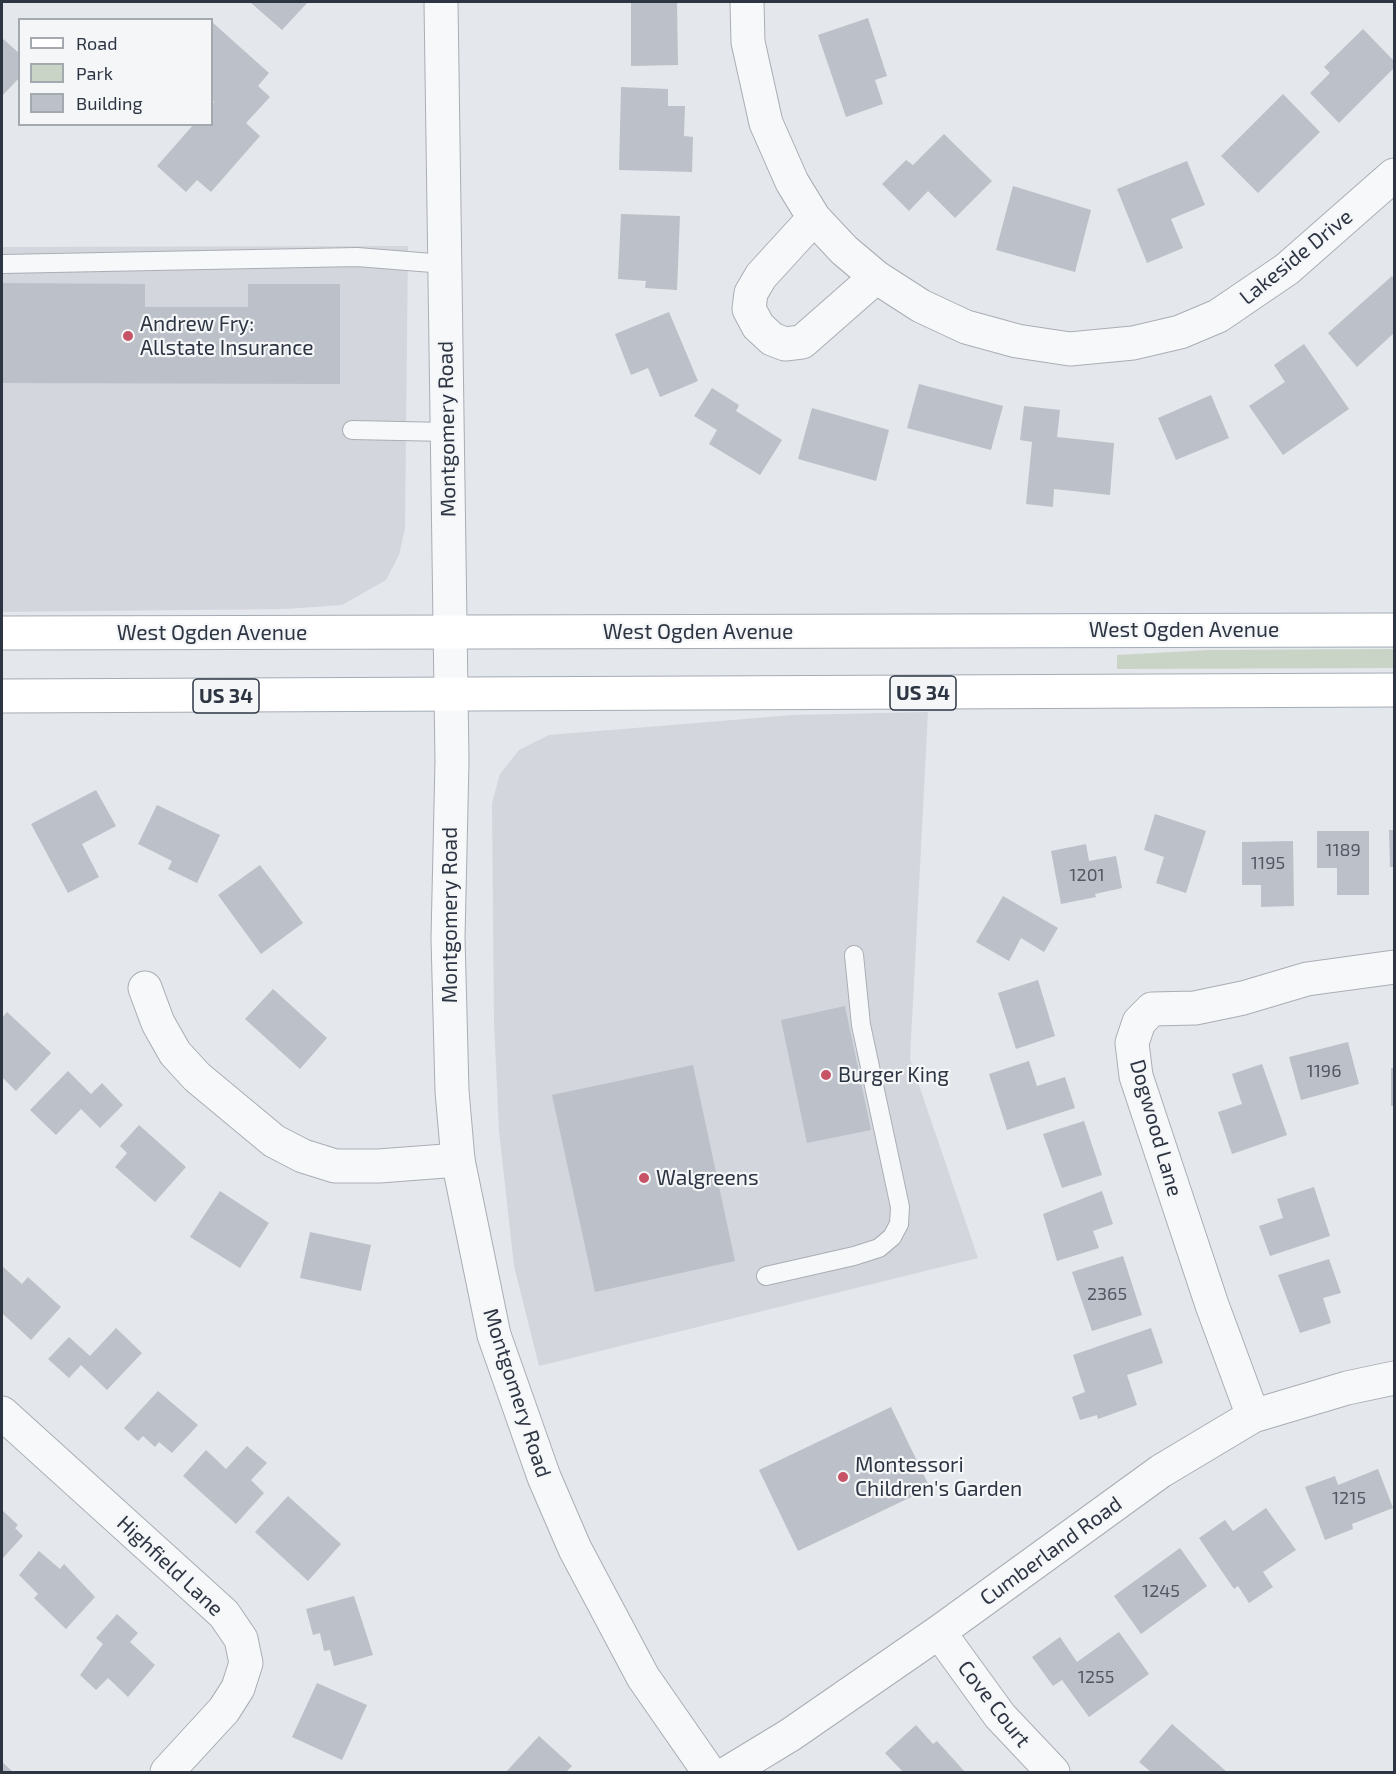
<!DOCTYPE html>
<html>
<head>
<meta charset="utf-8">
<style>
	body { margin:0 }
	#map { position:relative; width:1396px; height:1774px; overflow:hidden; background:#e4e7eb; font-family:"Exo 2",sans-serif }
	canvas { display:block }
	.frame { position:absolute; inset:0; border:3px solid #2d3543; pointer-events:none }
	.legend { position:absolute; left:18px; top:18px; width:195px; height:108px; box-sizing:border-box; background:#f4f6f8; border:2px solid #a4a9b0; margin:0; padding:8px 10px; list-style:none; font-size:18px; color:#2d3543 }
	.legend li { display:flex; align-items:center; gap:12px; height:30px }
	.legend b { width:30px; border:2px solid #a4a9b0 }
</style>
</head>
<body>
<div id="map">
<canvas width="1396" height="1774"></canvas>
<div class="frame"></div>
<ul class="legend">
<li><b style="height:8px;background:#fff"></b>Road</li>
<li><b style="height:16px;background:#cad4c6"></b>Park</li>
<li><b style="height:16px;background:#bcc0c8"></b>Building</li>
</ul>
</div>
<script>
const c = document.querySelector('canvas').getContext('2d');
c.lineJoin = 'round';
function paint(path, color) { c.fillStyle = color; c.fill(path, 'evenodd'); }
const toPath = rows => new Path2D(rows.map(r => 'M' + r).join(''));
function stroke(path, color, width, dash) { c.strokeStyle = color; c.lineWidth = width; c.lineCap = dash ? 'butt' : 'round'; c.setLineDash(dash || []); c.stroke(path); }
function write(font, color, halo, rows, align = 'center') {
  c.font = font + ' "Exo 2",sans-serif'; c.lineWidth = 4.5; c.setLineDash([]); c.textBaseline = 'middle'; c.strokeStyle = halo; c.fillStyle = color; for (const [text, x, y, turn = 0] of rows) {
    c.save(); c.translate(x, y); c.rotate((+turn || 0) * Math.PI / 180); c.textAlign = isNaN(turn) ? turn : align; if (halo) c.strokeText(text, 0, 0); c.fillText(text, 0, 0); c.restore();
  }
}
paint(toPath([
	[408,246,405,528,399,555,386,580,342,605,285,609,2,612,2,247],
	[928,712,910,1059,978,1258,539,1366,514,1266,499,1131,494,1021,492,803,500,774,519,750,549,735,794,715]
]), '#d3d6dd');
paint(toPath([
	[1394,649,1394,668,1117,669,1117,655,1210,650]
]), '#cad4c6');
paint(toPath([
	[250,2,308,2,282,30],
	[631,2,677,2,678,65,631,66],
	[868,18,887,76,875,80,883,104,846,117,818,35],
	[212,22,269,73,258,86,270,97,246,123,260,136,211,192,197,180,186,192,157,166,194,124,212,124,212,105,214,102,212,100],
	[1363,29,1394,61,1394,68,1339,123,1310,93,1330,73,1324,67],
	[2,38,20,54,20,77,2,96],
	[621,87,668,89,668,106,685,106,684,136,693,137,692,172,619,170],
	[1283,94,1320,132,1258,193,1221,156],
	[944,134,992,181,955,218,928,191,909,211,882,184,906,160,913,165],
	[1187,161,1205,205,1171,219,1183,248,1147,263,1117,189],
	[1013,186,1091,210,1075,272,996,250],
	[621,214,680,216,677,290,645,288,646,281,618,279],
	[1392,276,1394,279,1394,333,1357,367,1328,333],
	[2,283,145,284,145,307,248,307,248,284,340,284,340,384,2,383],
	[669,312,698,381,660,397,648,368,631,375,615,334],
	[1304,344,1349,409,1283,455,1249,406,1285,382,1274,365],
	[919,384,1003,406,991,450,907,428],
	[712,388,739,405,736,411,782,440,760,475,709,444,717,430,694,416],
	[1211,395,1229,438,1176,460,1158,418],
	[1024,406,1060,410,1057,437,1114,443,1110,495,1054,489,1053,507,1026,504,1032,442,1020,440],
	[812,408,889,430,876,481,798,459],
	[96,790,116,826,82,844,99,877,68,893,31,824],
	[157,805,220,835,197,883,168,869,172,861,138,844],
	[1155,814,1206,831,1186,893,1156,883,1164,857,1144,850],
	[1389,830,1394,830,1394,867,1390,867],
	[1317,831,1369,831,1369,895,1337,895,1337,868,1317,868],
	[1293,841,1294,906,1261,907,1261,885,1242,885,1242,842],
	[1086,844,1089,861,1116,856,1122,888,1095,894,1096,897,1061,904,1051,851],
	[260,865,303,923,261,954,218,895],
	[1003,896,1058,928,1044,952,1021,938,1009,961,976,942],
	[1038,980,1055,1036,1016,1049,998,993],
	[273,989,327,1038,300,1069,245,1019],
	[845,1006,871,1130,807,1143,781,1020],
	[7,1012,51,1053,16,1091,2,1077,2,1018],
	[1348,1042,1359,1084,1301,1100,1289,1057],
	[1029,1061,1037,1086,1065,1077,1075,1108,1007,1130,989,1074],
	[1262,1064,1287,1135,1232,1154,1218,1112,1242,1104,1232,1074],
	[693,1065,735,1261,595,1292,552,1095],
	[1391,1068,1394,1068,1394,1106,1391,1106],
	[68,1071,91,1094,102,1083,123,1105,100,1128,81,1109,56,1135,30,1110],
	[1084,1121,1102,1175,1062,1188,1043,1134],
	[139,1125,186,1167,155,1202,115,1167,127,1153,120,1146],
	[1314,1187,1330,1236,1270,1256,1259,1226,1283,1218,1277,1199],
	[220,1191,269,1223,240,1268,190,1237],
	[1102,1191,1113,1224,1093,1231,1099,1248,1057,1261,1043,1214],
	[310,1232,371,1245,361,1291,300,1278],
	[1123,1256,1142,1315,1092,1331,1072,1272],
	[1329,1259,1341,1293,1323,1298,1331,1323,1300,1333,1278,1275],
	[2,1266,22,1284,28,1277,61,1307,31,1340,2,1313],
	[116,1328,142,1353,107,1390,81,1365,69,1378,48,1359,69,1337,90,1356],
	[1151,1328,1163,1363,1127,1375,1137,1405,1098,1419,1097,1415,1080,1420,1072,1397,1085,1392,1073,1355],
	[158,1391,198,1425,172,1453,159,1442,155,1447,143,1436,138,1441,124,1428],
	[891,1407,930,1488,798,1551,759,1470],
	[247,1446,267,1463,251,1480,264,1493,236,1524,183,1476,206,1450,226,1469],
	[1378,1469,1393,1508,1352,1524,1353,1529,1325,1540,1305,1487,1335,1476,1338,1485],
	[288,1496,341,1544,308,1581,255,1532],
	[1266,1508,1296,1550,1263,1572,1273,1587,1249,1603,1238,1586,1234,1589,1199,1538,1225,1520,1233,1531],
	[2,1510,18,1525,15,1528,23,1536,2,1559],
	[1180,1548,1207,1586,1141,1634,1114,1596],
	[39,1551,60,1569,64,1564,95,1597,66,1629,34,1598,38,1594,19,1575],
	[354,1596,373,1655,334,1666,330,1650,324,1651,320,1633,313,1635,306,1609],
	[117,1614,138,1633,130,1642,155,1665,128,1697,108,1678,96,1690,80,1675,103,1644,96,1638],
	[1119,1632,1149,1674,1089,1717,1062,1680,1053,1686,1032,1657,1060,1637,1077,1662],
	[317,1683,367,1705,342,1760,292,1737],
	[1172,1724,1227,1772,1151,1772,1139,1762],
	[916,1725,933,1744,937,1741,965,1772,903,1772,885,1753],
	[539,1736,572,1766,566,1772,506,1772],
	[2,1762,13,1772,2,1772]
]), '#bcc0c8');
const service = toPath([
	[2,264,357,257,445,264],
	[352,430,447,432],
	[766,1276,854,1256,879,1248,892,1237,899,1224,900,1207,861,1025,854,955]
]);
const minor = toPath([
	[747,2,748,42,766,123,792,182,814,218,844,250,876,277,921,306,966,327,1017,341,1070,349,1133,343,1180,332,1218,316,1287,269,1394,175],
	[814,218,761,276,751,293,749,309,758,326,772,339,785,344,802,342,876,277],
	[145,988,158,1023,175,1053,197,1077,274,1141,303,1156,335,1166,379,1166,458,1160],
	[2,1413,224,1614,241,1639,246,1663,238,1688,224,1710,167,1772],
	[1253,1416,1212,1305,1136,1076,1132,1043,1139,1022,1152,1009,1195,1008,1243,998,1307,979,1394,967],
	[939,1632,1000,1716,1053,1772],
	[729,1772,790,1735,939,1632,1161,1471,1253,1416,1347,1388,1394,1378]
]);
const tertiary = toPath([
	[441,2,452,761,448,938,452,1091,458,1160,494,1335,544,1477,575,1549,643,1677,709,1772]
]);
const primary = toPath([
	[2,633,1394,630],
	[2,696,1394,690]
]);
stroke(service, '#a9aeb5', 20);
stroke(minor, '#a9aeb5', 35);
stroke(tertiary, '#a9aeb5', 35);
stroke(primary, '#a4acb6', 35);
stroke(service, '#f7f8fa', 18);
stroke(minor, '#f7f8fa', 33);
stroke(tertiary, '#f7f8fa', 33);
stroke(primary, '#fff', 33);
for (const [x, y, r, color] of [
	[128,336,6,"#c75366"],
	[826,1075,6,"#c75366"],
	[644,1178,6,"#c75366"],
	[843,1477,6,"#c75366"]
]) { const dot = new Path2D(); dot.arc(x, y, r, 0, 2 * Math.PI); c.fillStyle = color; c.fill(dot); stroke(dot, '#f4f6f8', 2); }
write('18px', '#515864', null, [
	["1189",1343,850],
	["1195",1268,863],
	["1201",1087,875],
	["1196",1324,1071],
	["2365",1107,1294],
	["1215",1349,1498],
	["1245",1161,1591],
	["1255",1096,1677]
]);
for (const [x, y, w] of [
	[923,693,66],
	[226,696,66]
]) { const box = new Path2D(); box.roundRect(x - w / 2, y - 17, w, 34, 4.5); c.fillStyle = '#f4f6f8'; c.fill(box); stroke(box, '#2d3543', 1.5); }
write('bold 20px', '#2d3543', null, [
	["US 34",923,693],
	["US 34",226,696]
]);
write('21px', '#2d3543', '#f4f6f8', [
	["Lakeside Drive",1296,257,-39],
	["Montgomery Road",447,429,-91],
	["West Ogden Avenue",1184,630],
	["West Ogden Avenue",698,632],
	["West Ogden Avenue",212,633],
	["Montgomery Road",450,915,-90],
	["Dogwood Lane",1156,1128,74],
	["Montgomery Road",517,1393,72],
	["Cumberland Road",1051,1551,-36],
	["Highfield Lane",170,1566,43],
	["Cove Court",994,1704,52]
]);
write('21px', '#2d3543', '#f4f6f8', [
	["Andrew Fry:",140,324],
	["Allstate Insurance",140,348],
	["Burger King",838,1075],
	["Walgreens",656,1178],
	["Montessori",855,1465],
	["Children's Garden",855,1489]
], 'left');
</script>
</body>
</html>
